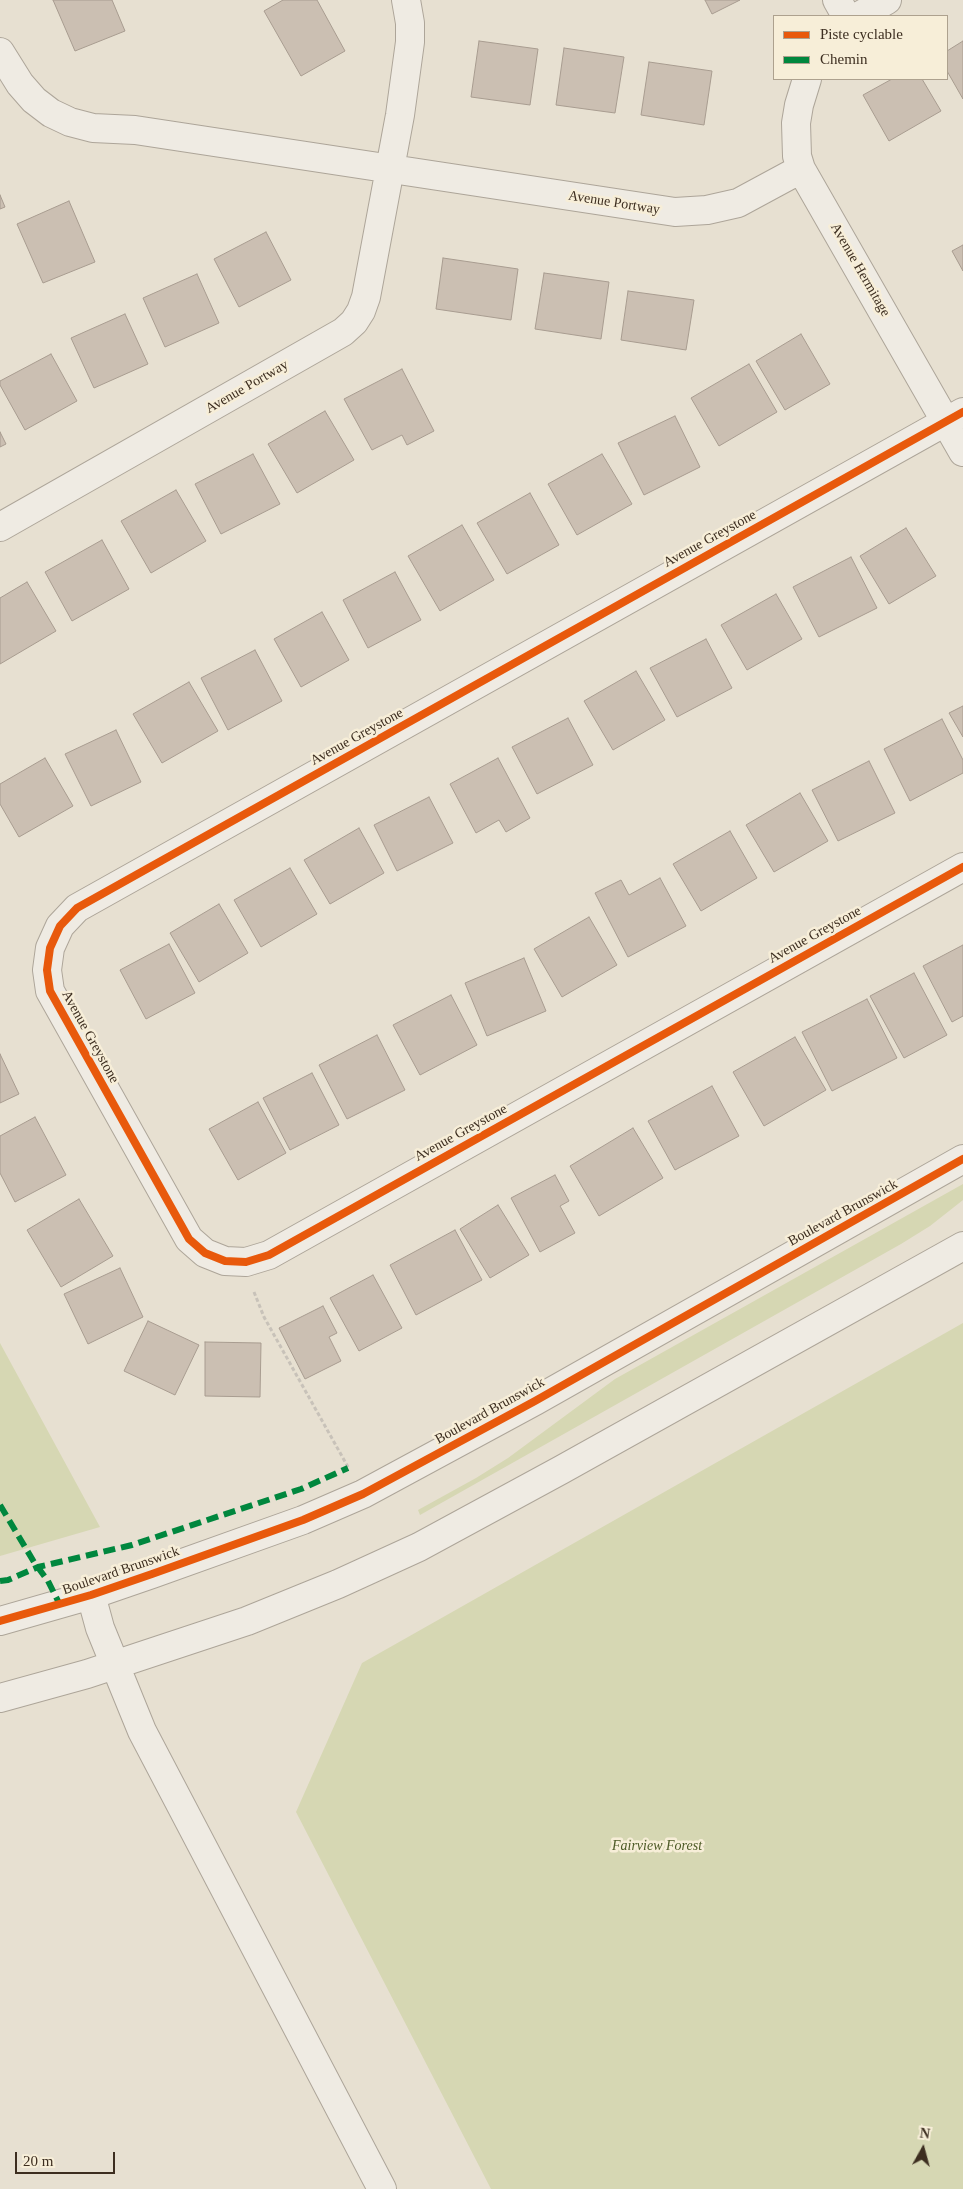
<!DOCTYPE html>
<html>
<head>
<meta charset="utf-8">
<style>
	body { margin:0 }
	#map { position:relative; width:963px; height:2189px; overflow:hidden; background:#e7e0d1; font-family:"Times New Roman",serif }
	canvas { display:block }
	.legend { position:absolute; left:773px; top:15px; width:175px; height:65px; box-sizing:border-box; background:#f7eed8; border:1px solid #ada18e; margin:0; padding:6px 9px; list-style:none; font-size:15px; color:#3d2e20 }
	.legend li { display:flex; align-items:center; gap:10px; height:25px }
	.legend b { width:25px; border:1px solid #ada18e }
	.north { position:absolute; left:898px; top:2124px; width:50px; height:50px; -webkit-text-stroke:4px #f7eed8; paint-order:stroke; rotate:7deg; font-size:14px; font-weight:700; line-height:20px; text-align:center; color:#3d2e20 }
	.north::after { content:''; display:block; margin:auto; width:18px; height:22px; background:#3d2e20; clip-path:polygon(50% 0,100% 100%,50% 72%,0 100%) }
	.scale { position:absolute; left:15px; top:2152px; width:100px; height:22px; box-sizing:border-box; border:2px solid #3d2e20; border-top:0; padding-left:6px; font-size:15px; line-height:18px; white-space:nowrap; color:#3d2e20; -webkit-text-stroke:4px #f7eed8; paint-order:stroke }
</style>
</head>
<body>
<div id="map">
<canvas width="963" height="2189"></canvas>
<ul class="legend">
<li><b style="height:6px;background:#e8590c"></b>Piste cyclable</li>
<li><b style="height:6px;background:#00873e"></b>Chemin</li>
</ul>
<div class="north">N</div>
<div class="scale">20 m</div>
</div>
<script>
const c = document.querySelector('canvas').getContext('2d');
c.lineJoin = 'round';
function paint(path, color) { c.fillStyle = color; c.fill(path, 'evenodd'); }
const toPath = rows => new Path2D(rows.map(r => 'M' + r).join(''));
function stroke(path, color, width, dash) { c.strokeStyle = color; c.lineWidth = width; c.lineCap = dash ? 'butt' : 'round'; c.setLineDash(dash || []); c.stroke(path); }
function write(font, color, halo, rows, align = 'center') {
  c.font = font + ' "Times New Roman",serif'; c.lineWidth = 5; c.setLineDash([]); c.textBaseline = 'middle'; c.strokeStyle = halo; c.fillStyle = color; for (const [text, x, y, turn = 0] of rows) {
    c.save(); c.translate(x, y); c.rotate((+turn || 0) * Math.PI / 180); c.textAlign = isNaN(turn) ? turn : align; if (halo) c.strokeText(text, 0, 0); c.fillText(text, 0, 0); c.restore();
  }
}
paint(toPath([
	[963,1184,963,1200,930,1226,901,1244,420,1515,418,1510,476,1478,508,1458,615,1379],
	[963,1323,963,2189,491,2189,296,1812,362,1663],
	[0,1343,100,1527,0,1556]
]), '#d6d7b3');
const building = toPath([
	[53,0,112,0,125,31,75,51,53,0],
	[283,0,317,0,345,51,301,76,264,11,283,0],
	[705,0,740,0,712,14,705,0],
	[479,41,538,49,530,105,471,97,479,41],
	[963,41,963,99,947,71,947,51,963,41],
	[564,48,624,57,615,113,556,105,564,48],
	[649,62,712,71,704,125,641,115,649,62],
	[892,79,922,79,941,111,889,141,863,95,892,79],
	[0,195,5,207,0,209,0,195],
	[69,201,95,262,43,283,17,224,69,201],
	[266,232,291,280,239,307,214,259,266,232],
	[963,245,963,271,952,251,963,245],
	[443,258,518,269,511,320,436,309,443,258],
	[544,273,609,282,601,339,535,329,544,273],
	[197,274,219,323,165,347,143,298,197,274],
	[628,291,694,300,686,350,621,340,628,291],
	[125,314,148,364,94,388,71,338,125,314],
	[801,334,830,384,785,410,756,361,801,334],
	[51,354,77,401,25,430,0,385,0,381,51,354],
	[749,364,777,412,719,446,691,398,749,364],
	[402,369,434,431,407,445,402,435,372,450,344,399,402,369],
	[325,411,354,460,297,493,268,444,325,411],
	[675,416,700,467,644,495,618,443,675,416],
	[0,432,6,444,0,447,0,432],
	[253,454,280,504,221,534,195,484,253,454],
	[602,454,632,504,577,535,548,484,602,454],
	[176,490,206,541,151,573,121,521,176,490],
	[530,493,559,545,507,574,477,523,530,493],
	[462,525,494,580,440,611,408,556,462,525],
	[906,528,936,576,889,604,860,556,906,528],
	[102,540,129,589,72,621,45,572,102,540],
	[851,557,877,608,819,637,793,587,851,557],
	[395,572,421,620,368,648,343,600,395,572],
	[27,582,56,631,0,664,0,598,27,582],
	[776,594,802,639,747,670,721,625,776,594],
	[322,612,349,660,301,687,274,639,322,612],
	[706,639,732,688,677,717,650,668,706,639],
	[255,650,282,701,228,730,201,678,255,650],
	[636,671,665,720,613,750,584,701,636,671],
	[189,682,218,731,162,763,133,714,189,682],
	[963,706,963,737,949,713,963,706],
	[568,718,593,765,537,794,512,747,568,718],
	[942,719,963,760,963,773,910,801,884,749,942,719],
	[116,730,141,782,91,806,65,754,116,730],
	[45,758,73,806,19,837,0,804,0,784,45,758],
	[498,758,530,818,506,832,499,820,476,833,450,784,498,758],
	[869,761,895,813,838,841,812,790,869,761],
	[800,793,828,841,774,872,746,825,800,793],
	[429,797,453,843,397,871,374,825,429,797],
	[359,828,384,873,330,904,304,860,359,828],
	[730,831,757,878,701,911,673,864,730,831],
	[290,868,317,914,261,947,234,900,290,868],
	[660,878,686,926,628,957,595,893,621,880,629,895,660,878],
	[219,904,248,953,199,982,170,933,219,904],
	[589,917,617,965,562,997,534,949,589,917],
	[169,944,195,993,146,1019,120,970,169,944],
	[963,945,963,1016,952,1022,923,966,963,945],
	[524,958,546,1011,487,1036,465,983,524,958],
	[914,973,947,1035,904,1058,870,996,914,973],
	[451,995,477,1045,420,1075,393,1025,451,995],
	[867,999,897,1058,832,1091,802,1032,867,999],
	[377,1035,405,1090,347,1119,319,1065,377,1035],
	[795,1037,826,1090,764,1126,733,1072,795,1037],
	[0,1054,19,1094,0,1103,0,1054],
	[312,1073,339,1125,290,1150,263,1098,312,1073],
	[712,1086,739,1136,675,1170,648,1121,712,1086],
	[258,1102,286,1153,238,1180,209,1129,258,1102],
	[35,1117,66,1175,15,1202,0,1173,0,1136,35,1117],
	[633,1128,663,1178,599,1216,570,1166,633,1128],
	[555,1175,569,1201,560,1206,575,1233,540,1252,511,1198,555,1175],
	[79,1199,113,1256,61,1287,27,1230,79,1199],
	[498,1205,529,1255,490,1278,460,1229,498,1205],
	[455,1230,482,1280,416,1315,390,1265,455,1230],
	[120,1268,143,1317,88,1344,64,1294,120,1268],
	[373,1275,402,1328,359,1351,330,1298,373,1275],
	[323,1306,337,1333,329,1337,341,1361,305,1379,279,1328,323,1306],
	[148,1321,199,1345,175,1395,124,1371,148,1321],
	[205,1342,261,1343,260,1397,205,1396,205,1342]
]);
paint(building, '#cbbfb2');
stroke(building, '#a89c90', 1);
const minor = toPath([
	[837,0,846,16],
	[859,16,887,0],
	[0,52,20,84,34,100,51,113,70,122,93,128,135,130,675,212,707,210,738,203,801,169],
	[807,79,799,105,796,123,797,156,801,169,963,452],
	[963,412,77,908,60,926,50,948,47,970,50,991,189,1239,205,1253,225,1261,246,1262,269,1255,963,867],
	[0,527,343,332,354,322,361,311,366,297,400,115,410,42,410,23,406,0],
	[91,1595,100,1628,142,1731,382,2189],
	[0,1621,91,1595,152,1574,303,1520,363,1494,535,1401,963,1159],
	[0,1698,87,1674,247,1621,338,1584,419,1547,561,1470,963,1246]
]);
stroke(minor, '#ada599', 30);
stroke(toPath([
	[254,1292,264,1317,348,1467]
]), '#c8c2b9', 3, [4, 2.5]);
stroke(minor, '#efebe3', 28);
stroke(toPath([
	[0,1505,34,1562,48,1581,60,1605],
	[0,1581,8,1580,38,1567,132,1545,301,1489,348,1468]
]), '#00873e', 6, [12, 6]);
stroke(toPath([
	[963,412,77,908,60,926,50,948,47,970,50,991,189,1239,205,1253,225,1261,246,1262,269,1255,963,867],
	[0,1621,91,1595,152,1574,303,1520,363,1494,535,1401,963,1159]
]), '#e8590c', 8);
write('14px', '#3d2e20', '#f7eed8', [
	["Avenue Portway",614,203,9],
	["Avenue Hermitage",860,270,60],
	["Avenue Portway",247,387,-30],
	["Avenue Greystone",710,539,-29],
	["Avenue Greystone",357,737,-29],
	["Avenue Greystone",815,935,-29],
	["Avenue Greystone",90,1037,61],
	["Avenue Greystone",461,1133,-29],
	["Boulevard Brunswick",843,1213,-29],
	["Boulevard Brunswick",490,1411,-29],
	["Boulevard Brunswick",121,1571,-19]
]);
write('italic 14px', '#4d5a26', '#f7eed8', [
	["Fairview Forest",657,1846]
]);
</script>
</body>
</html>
